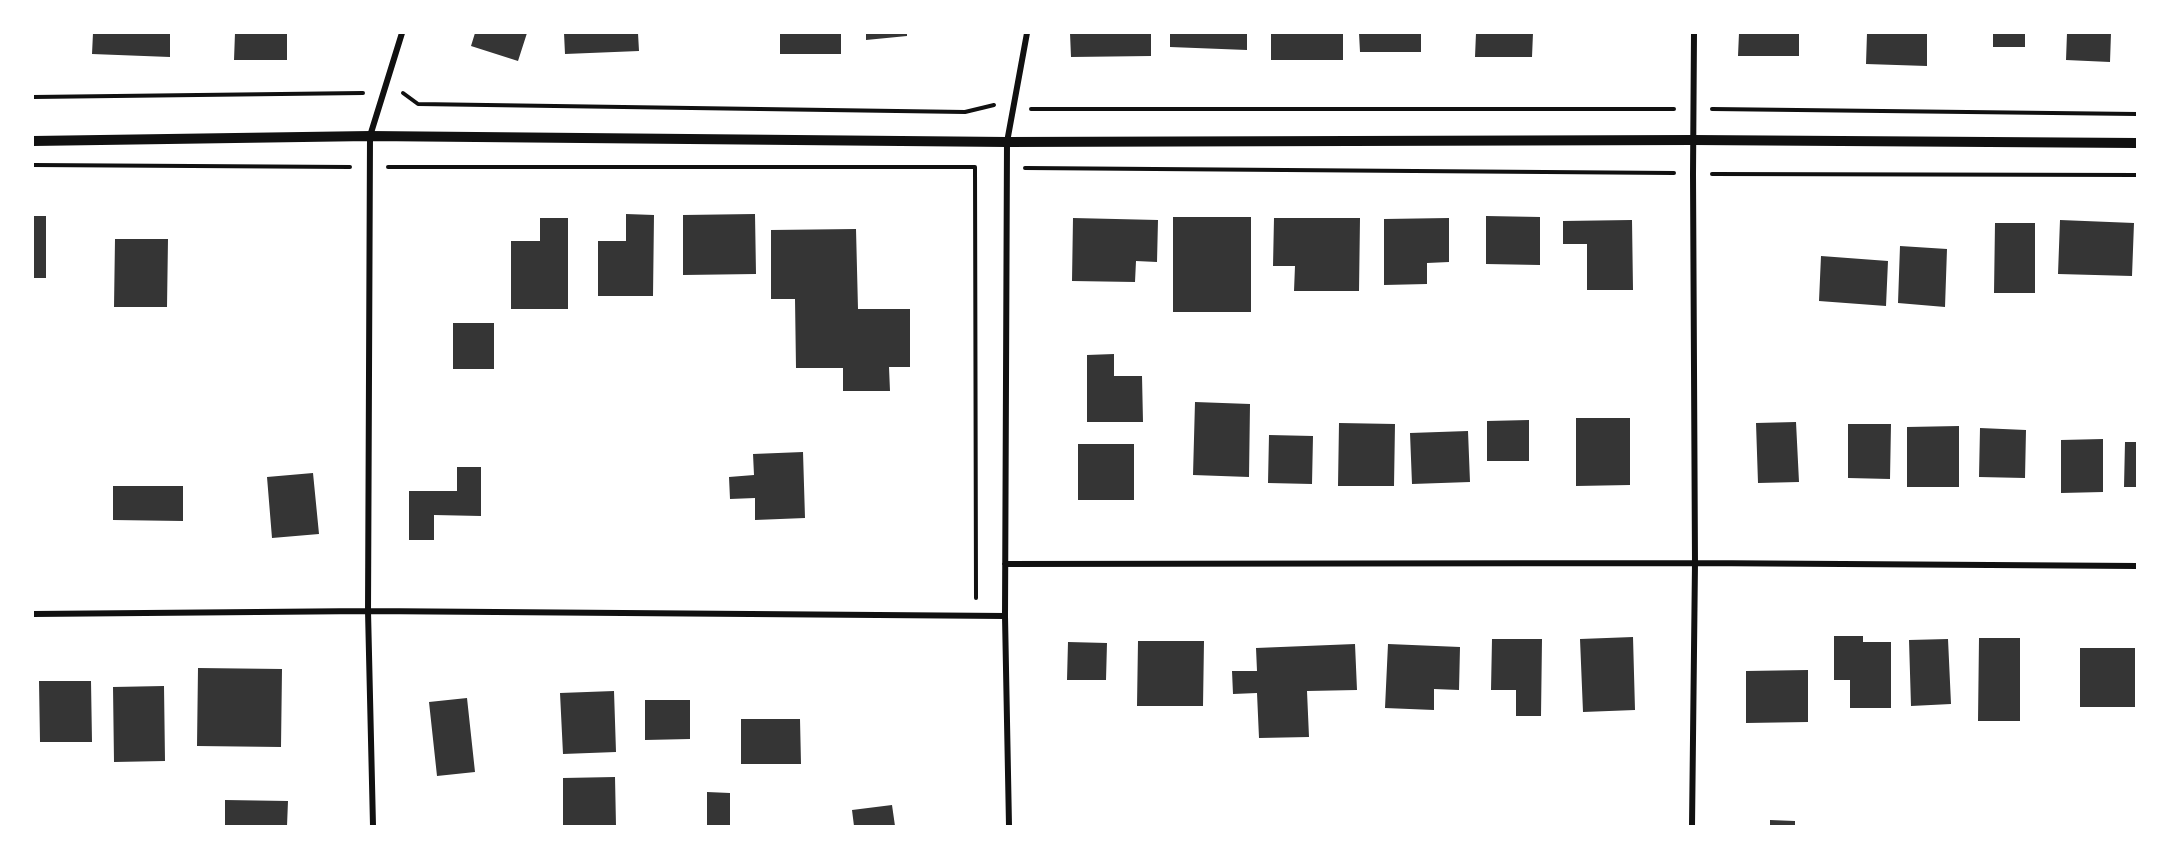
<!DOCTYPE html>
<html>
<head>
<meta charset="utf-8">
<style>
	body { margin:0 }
	#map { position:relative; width:2170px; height:859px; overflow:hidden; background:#fff; font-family:"Archivo Narrow",sans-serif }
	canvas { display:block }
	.frame { position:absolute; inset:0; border:34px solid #fff; pointer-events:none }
</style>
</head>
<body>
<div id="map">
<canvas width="2170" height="859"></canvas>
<div class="frame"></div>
</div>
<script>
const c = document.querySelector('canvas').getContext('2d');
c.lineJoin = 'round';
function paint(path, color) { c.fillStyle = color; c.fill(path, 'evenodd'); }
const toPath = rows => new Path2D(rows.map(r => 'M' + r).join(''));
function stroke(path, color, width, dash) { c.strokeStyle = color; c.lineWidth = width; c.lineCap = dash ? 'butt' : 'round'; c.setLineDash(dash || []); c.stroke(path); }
paint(toPath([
	[93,33,170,33,170,57,92,54],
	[235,33,287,33,287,60,234,60],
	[475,33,527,33,518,61,471,46],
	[564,33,638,33,639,51,565,54],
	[780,33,841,33,841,54,780,54],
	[866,33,907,33,907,36,866,40],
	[1070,33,1151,33,1151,56,1071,57],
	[1170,33,1247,33,1247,50,1170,47],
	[1271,33,1343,33,1343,60,1271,60],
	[1359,33,1421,33,1421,52,1360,52],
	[1476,33,1533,33,1532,57,1475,57],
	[1739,33,1799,33,1799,56,1738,56],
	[1867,33,1927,33,1927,66,1866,64],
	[1993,33,2025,33,2025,47,1993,47],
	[2067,33,2111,33,2110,62,2066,60],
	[626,214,654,215,653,296,598,296,598,241,626,241],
	[755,214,756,274,683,275,683,215],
	[33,216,46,216,46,278,33,278],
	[1486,216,1540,217,1540,265,1486,264],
	[1173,217,1251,217,1251,312,1173,312],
	[540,218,568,218,568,309,511,309,511,241,540,241],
	[1073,218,1158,220,1157,262,1136,261,1135,282,1072,281],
	[1274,218,1360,218,1359,291,1294,291,1295,266,1273,266],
	[1449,218,1449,262,1427,263,1427,284,1384,285,1384,219],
	[1632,220,1633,290,1587,290,1587,244,1563,244,1563,221],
	[2060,220,2134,223,2132,276,2058,274],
	[1995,223,2035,223,2035,293,1994,293],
	[856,229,858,309,910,309,910,367,889,367,890,391,843,391,843,368,796,368,795,299,771,299,771,230],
	[115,239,168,239,167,307,114,307],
	[1900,246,1947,249,1945,307,1898,303],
	[1821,256,1888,261,1886,306,1819,301],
	[453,323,494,323,494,369,453,369],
	[1114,354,1114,376,1142,376,1143,422,1087,422,1087,355],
	[1195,402,1250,404,1249,477,1193,475],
	[1576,418,1630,418,1630,485,1576,486],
	[1529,420,1529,461,1487,461,1487,421],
	[1796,422,1799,482,1758,483,1756,423],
	[1339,423,1395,424,1394,486,1338,486],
	[1848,424,1891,424,1890,479,1848,478],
	[1959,426,1959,487,1907,487,1907,427],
	[1980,428,2026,430,2025,478,1979,477],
	[1468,431,1470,482,1412,484,1410,433],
	[1269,435,1313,436,1312,484,1268,483],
	[2103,439,2103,492,2061,493,2061,440],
	[2125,442,2137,442,2137,487,2124,487],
	[1078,444,1134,444,1134,500,1078,500],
	[803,452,805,518,755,520,755,498,730,499,729,477,754,475,753,454],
	[457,467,481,467,481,516,434,515,434,540,409,540,409,491,457,491],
	[313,473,319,534,272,538,267,477],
	[113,486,183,486,183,521,113,520],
	[1834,636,1863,636,1863,642,1891,642,1891,708,1850,708,1850,680,1834,680],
	[1633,637,1635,710,1583,712,1580,639],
	[1979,638,2020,638,2020,721,1978,721],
	[1492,639,1542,639,1541,716,1516,716,1516,690,1491,690],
	[1948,639,1951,704,1911,706,1909,640],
	[1138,641,1204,641,1203,706,1137,706],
	[1068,642,1107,643,1106,680,1067,680],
	[1355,644,1357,690,1307,691,1309,737,1259,738,1257,693,1233,694,1232,671,1257,671,1256,648],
	[1388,644,1460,647,1459,690,1434,689,1434,710,1385,708],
	[2080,648,2135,648,2135,707,2080,707],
	[198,668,282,669,281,747,197,746],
	[1808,670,1808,722,1746,723,1746,671],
	[39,681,91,681,92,742,40,742],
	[164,686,165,761,114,762,113,687],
	[614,691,616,752,563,754,560,693],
	[467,698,475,772,437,776,429,702],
	[645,700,690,700,690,739,645,740],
	[741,719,800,719,801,764,741,764],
	[615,777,616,826,563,826,563,778],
	[707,792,730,793,730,826,707,826],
	[225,800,288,801,287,826,225,826],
	[892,805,895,826,854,826,852,810],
	[1770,820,1795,821,1795,826,1770,826]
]), '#353535');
stroke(toPath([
	[403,93,418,104,965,112,994,105],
	[33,97,363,93],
	[1031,109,1674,109],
	[1712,109,2137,114],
	[33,165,350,167],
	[388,167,975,167,976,598],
	[1025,168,1674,173],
	[1712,174,2137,175]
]), '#111', 4);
stroke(toPath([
	[1005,564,1695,563,2137,566],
	[33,614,368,611,1005,616],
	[373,826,368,611,370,136,402,33],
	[1009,826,1005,616,1007,142,1027,33],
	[1692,826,1695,563,1693,174,1694,33]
]), '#111', 6);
stroke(toPath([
	[33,141,370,136,1007,142,1693,140,2137,143]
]), '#111', 10);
</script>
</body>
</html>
